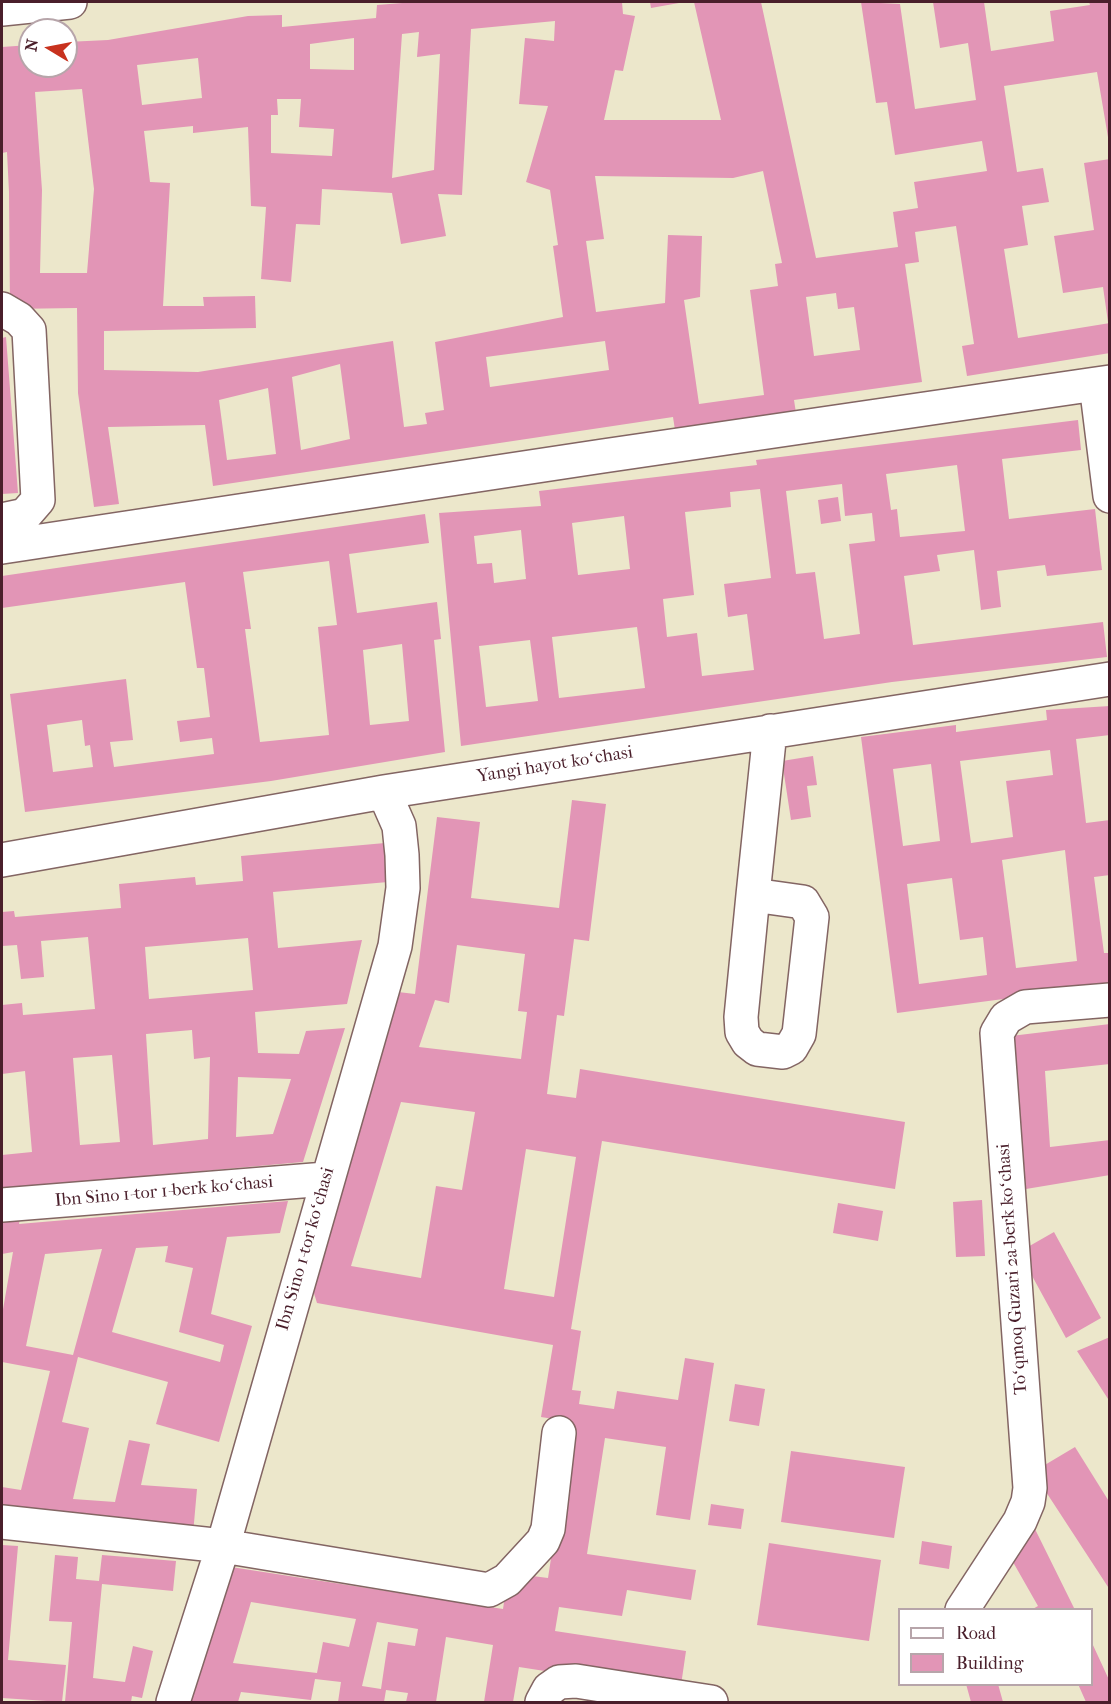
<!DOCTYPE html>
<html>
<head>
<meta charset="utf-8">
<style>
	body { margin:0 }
	#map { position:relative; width:1111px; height:1704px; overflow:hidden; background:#ece7cb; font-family:"IM FELL French Canon",serif }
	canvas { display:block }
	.frame { position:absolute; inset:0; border:3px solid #4a1f2b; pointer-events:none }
	.legend { position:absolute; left:898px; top:1608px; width:195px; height:78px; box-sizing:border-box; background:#fff; border:2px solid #b7a5aa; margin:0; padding:8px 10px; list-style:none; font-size:18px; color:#4a1f2b }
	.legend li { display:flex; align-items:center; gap:12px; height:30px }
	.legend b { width:30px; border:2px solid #b7a5aa }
	.north { position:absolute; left:18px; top:18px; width:60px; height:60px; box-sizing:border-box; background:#fff; border:2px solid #b7a5aa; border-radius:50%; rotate:280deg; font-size:16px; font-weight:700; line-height:24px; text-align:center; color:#4a1f2b }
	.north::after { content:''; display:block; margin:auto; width:21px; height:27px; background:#c8321e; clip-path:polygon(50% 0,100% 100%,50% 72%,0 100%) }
</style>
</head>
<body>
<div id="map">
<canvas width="1111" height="1704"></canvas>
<div class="frame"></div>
<ul class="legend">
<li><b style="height:8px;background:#fff"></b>Road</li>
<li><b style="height:16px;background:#e295b6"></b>Building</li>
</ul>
<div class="north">N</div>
</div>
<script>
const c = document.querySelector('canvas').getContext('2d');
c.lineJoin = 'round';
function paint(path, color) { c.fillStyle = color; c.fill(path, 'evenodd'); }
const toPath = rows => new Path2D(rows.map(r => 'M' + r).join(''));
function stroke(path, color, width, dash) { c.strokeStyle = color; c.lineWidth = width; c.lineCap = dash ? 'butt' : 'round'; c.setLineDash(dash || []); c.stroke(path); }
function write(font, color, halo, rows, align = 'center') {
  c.font = font + ' "IM FELL French Canon",serif'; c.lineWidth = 5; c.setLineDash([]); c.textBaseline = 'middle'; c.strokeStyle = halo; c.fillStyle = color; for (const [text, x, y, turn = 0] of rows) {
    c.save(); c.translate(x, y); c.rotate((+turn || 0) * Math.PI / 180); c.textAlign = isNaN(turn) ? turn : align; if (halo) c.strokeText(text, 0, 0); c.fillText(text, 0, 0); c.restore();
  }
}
paint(toPath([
	[415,2,622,2,623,14,635,16,623,71,615,70,604,120,721,120,694,2,761,2,816,258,898,247,893,212,918,208,914,182,987,171,982,141,895,155,887,102,876,103,861,2,900,4,915,109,976,100,968,43,940,48,933,2,984,2,991,51,1054,41,1050,11,1090,5,1089,2,1110,2,1110,149,1097,72,1004,86,1017,172,1043,168,1049,202,1022,206,1028,245,1004,249,1018,338,1110,323,1110,353,967,376,962,346,974,344,956,226,915,232,919,262,905,264,922,382,794,400,796,413,675,430,673,417,213,486,205,425,108,427,119,504,94,507,78,393,77,308,10,309,9,192,7,152,2,153,2,47,30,45,30,66,66,66,66,42,108,40,248,16,282,15,282,27,376,18,377,5],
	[555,21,554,41,525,38,519,104,548,106,526,182,550,190,558,245,553,246,563,317,435,342,444,410,425,413,427,424,404,427,393,341,198,372,104,370,104,331,256,328,255,296,203,297,204,306,163,306,170,183,150,182,144,131,193,126,193,133,248,127,251,206,266,207,261,279,291,282,296,224,320,225,322,189,392,193,401,244,446,236,438,194,462,195,471,29],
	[419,32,417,57,440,54,434,170,392,178,402,34],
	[354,38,354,70,310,69,310,44],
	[198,58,202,98,142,105,137,65],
	[82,89,94,189,87,273,40,273,42,190,35,92],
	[277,99,301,99,299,127,334,129,332,156,271,153,271,115,278,115],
	[763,171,782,263,775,264,778,286,750,290,764,395,699,404,684,300,700,297,702,236,668,235,665,303,596,312,586,241,604,239,595,176,733,178],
	[836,293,838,309,854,307,860,350,814,356,806,297],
	[605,341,609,370,490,387,486,357],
	[340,364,350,439,301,450,292,377],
	[268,388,276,454,227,460,219,400],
	[650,2,679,2,679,3,651,8],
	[1110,159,1110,322,1108,322,1103,287,1063,293,1054,236,1094,230,1084,163],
	[6,337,18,493,2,494,2,338],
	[1078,420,1081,450,1002,459,1009,519,1095,509,1102,570,1047,576,1045,565,997,571,1001,607,981,610,974,550,937,555,940,571,904,576,913,645,1103,622,1107,657,892,682,461,746,439,513,541,506,539,491,757,465,756,460],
	[957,465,965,531,900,537,897,509,891,510,886,474],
	[842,484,845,516,872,513,875,541,849,544,860,634,824,639,815,572,796,574,786,491],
	[760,489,771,578,724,584,728,617,747,614,754,670,702,676,697,633,667,637,663,599,694,595,685,512,731,507,730,492],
	[624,516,630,569,578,575,572,523],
	[521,530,526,579,494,583,492,563,477,564,474,536],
	[637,627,645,688,559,698,552,637],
	[530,640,538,701,486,707,479,646],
	[838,497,841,521,821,524,818,500],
	[425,514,429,543,349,554,357,613,437,602,441,639,434,640,445,752,271,781,25,812,10,694,126,679,133,740,110,742,114,767,214,754,212,738,180,742,177,721,210,717,204,668,197,668,185,582,2,608,2,576],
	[329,561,337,625,318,627,329,735,260,742,245,629,251,629,243,572],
	[402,644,409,721,370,725,363,650],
	[82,720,85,746,90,745,93,767,53,772,47,725],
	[1110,706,1110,735,1076,739,1086,823,1110,820,1110,875,1094,877,1104,953,1110,953,1110,985,897,1013,861,737,956,725,956,732,1047,720,1046,710],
	[1050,750,1053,775,1006,781,1013,837,971,843,960,761],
	[931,764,940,841,903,846,893,769],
	[1065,850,1077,961,1016,968,1002,860],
	[952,878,960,940,983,937,987,975,919,984,907,884],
	[813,756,817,785,807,786,811,817,791,820,782,761],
	[572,800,606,804,589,941,574,939,564,1016,557,1015,547,1094,576,1098,580,1069,905,1122,895,1189,602,1141,571,1329,581,1331,572,1390,581,1391,579,1404,614,1409,617,1391,678,1400,685,1358,714,1363,690,1520,656,1515,666,1447,605,1438,587,1554,696,1570,691,1600,627,1590,622,1616,559,1607,555,1631,686,1651,680,1692,519,1667,513,1702,484,1702,493,1645,446,1637,436,1702,406,1702,408,1693,386,1690,384,1702,338,1702,341,1682,315,1679,311,1700,241,1692,238,1702,187,1702,231,1567,503,1609,507,1582,517,1574,548,1578,572,1422,541,1417,553,1345,317,1303,312,1287,371,1093,398,992,415,994,437,817,480,822,471,898,559,908],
	[457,945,525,954,518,1011,527,1012,521,1059,419,1047,435,1000,449,1003],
	[401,1102,475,1112,462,1190,436,1186,421,1278,351,1266],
	[526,1149,576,1157,554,1297,504,1289],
	[251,1602,356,1619,349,1647,323,1642,317,1673,233,1663],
	[377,1622,418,1629,415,1646,388,1642,381,1689,362,1686],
	[385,843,388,882,273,892,278,948,362,940,347,1004,255,1012,258,1053,299,1054,306,1031,345,1028,303,1162,2,1189,2,1155,32,1152,25,1071,2,1074,2,1005,22,1003,23,1015,95,1009,88,937,41,941,44,977,21,979,17,945,2,946,2,912,14,911,15,917,121,908,119,884,195,877,196,885,243,881,241,856],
	[248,938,253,990,149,999,145,947],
	[192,1030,194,1059,210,1057,208,1139,153,1145,146,1034],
	[112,1055,120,1142,80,1145,73,1058],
	[238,1077,291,1079,273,1134,236,1137],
	[1110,1024,1110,1064,1045,1071,1050,1147,1110,1140,1110,1175,1020,1190,1011,1036],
	[982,1200,985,1256,956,1257,953,1202],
	[288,1201,280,1233,227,1237,211,1314,252,1326,219,1442,156,1424,168,1382,78,1357,62,1422,89,1428,73,1499,115,1502,129,1440,150,1444,141,1485,197,1489,193,1534,2,1516,2,1487,21,1490,50,1371,2,1362,2,1315,13,1252,2,1254,2,1220,20,1218,19,1224],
	[168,1246,165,1262,193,1268,179,1332,224,1345,220,1362,112,1332,136,1248],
	[102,1249,73,1355,26,1346,45,1254],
	[838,1203,883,1211,878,1241,833,1233],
	[1054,1232,1101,1318,1066,1338,1019,1252],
	[1110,1337,1110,1402,1077,1351],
	[735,1384,765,1389,759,1426,729,1421],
	[1075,1447,1110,1503,1110,1590,1033,1472],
	[791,1451,905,1467,894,1538,781,1522],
	[711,1504,744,1509,741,1529,708,1525],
	[1032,1523,1075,1610,1031,1610,1038,1606,1009,1555],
	[922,1541,952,1546,949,1569,919,1564],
	[769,1543,881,1560,869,1641,757,1625],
	[2,1545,18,1546,8,1660,66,1665,62,1702,2,1698],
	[55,1555,78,1557,76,1579,99,1581,102,1555,176,1561,173,1591,102,1584,93,1678,125,1682,133,1646,153,1651,142,1698,132,1696,131,1702,65,1702,72,1622,49,1621],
	[1092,1643,1110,1682,1110,1702,1086,1702,1078,1684,1092,1684],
	[966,1684,998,1684,1003,1702,971,1702]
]), '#e295b6');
const minor = toPath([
	[2,309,19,319,29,330,38,500,25,515,2,520],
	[1110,382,1096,384,1110,496],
	[2,547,603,456,1096,384],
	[2,860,384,792,1110,679],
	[753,895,803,902,812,917,799,1034,791,1048,783,1052,757,1049,748,1042,742,1032,741,1017,753,895,770,731],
	[2,1205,326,1179],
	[2,1522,223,1546,489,1590,507,1580,543,1541,548,1529,559,1433],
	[962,1610,1020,1521,1028,1502,1030,1488,997,1033,1006,1018,1025,1007,1110,1000],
	[173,1702,223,1546,395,946,403,888,402,855,399,826,384,792],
	[542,1702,549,1689,559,1682,576,1681,659,1694],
	[658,1702,659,1694,711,1702]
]);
const major = toPath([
	[2,9,70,2]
]);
stroke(minor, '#836563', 36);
stroke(major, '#836563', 36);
stroke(minor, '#fff', 33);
stroke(major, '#fff', 33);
write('18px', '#4a1f2b', '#fff', [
	["Yangi hayot koʻchasi",555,765,-9],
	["Ibn Sino 1-tor 1-berk koʻchasi",164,1192,-5],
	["Ibn Sino 1-tor koʻchasi",306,1249,-74],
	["Toʻqmoq Guzari 2a-berk koʻchasi",1013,1269,-94]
]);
</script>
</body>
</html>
